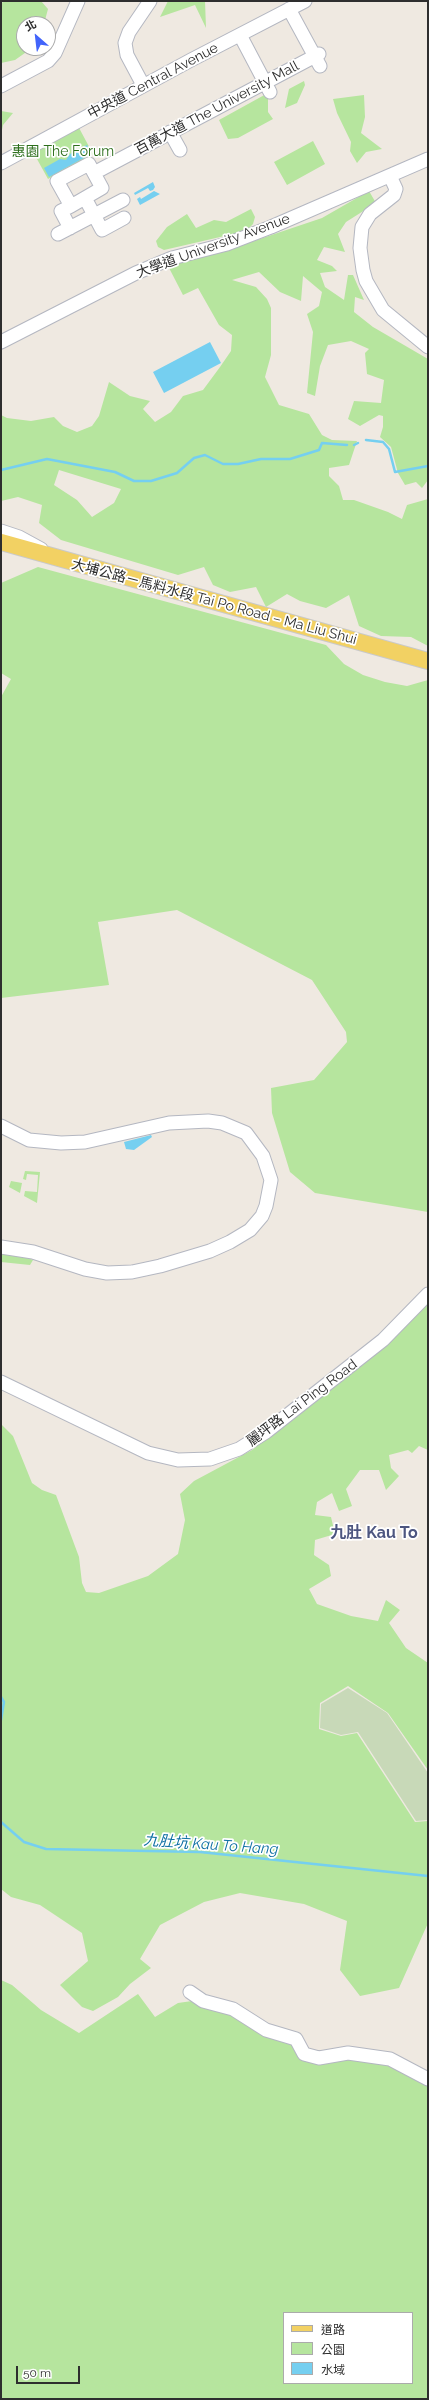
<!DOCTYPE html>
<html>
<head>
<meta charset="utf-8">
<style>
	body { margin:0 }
	#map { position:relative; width:429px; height:2400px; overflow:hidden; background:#efe9e1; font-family:Raleway,"Noto Sans TC",sans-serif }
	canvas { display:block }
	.frame { position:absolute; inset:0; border:2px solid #2e2e2e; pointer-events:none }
	.legend { position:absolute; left:283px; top:2312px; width:130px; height:72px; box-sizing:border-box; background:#fff; border:1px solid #ababab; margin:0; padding:5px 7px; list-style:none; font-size:12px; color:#2e2e2e }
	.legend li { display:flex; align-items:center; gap:8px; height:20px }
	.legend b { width:20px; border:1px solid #ababab }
	.north { position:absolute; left:16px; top:16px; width:40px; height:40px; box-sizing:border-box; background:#fff; border:1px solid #ababab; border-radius:50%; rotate:332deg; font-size:11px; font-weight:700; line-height:16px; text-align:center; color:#2e2e2e }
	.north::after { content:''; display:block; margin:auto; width:14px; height:18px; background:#4264fb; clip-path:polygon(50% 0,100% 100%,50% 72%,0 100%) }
	.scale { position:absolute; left:16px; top:2366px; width:64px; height:18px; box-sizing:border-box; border:2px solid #2e2e2e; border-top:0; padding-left:5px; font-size:12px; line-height:14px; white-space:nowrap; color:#2e2e2e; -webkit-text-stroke:3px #fff; paint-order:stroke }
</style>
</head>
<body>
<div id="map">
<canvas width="429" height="2400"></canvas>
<div class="frame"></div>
<ul class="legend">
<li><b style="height:5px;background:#f2d163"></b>道路</li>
<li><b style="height:11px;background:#b6e59e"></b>公園</li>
<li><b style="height:11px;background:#75cff0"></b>水域</li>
</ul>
<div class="north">北</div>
<div class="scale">50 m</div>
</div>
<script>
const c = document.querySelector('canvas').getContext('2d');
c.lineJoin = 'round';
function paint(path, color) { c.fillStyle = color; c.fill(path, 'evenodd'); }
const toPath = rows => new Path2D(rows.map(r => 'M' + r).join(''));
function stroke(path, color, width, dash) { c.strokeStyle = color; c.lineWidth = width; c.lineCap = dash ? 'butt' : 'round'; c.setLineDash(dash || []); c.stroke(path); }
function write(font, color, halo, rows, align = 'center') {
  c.font = font + ' Raleway,"Noto Sans TC",sans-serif'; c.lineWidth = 3.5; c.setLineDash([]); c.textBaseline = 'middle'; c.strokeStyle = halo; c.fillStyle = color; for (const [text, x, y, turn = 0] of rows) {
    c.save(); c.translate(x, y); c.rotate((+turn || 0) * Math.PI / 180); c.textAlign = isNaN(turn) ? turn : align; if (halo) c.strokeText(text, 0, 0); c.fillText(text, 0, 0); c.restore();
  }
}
paint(toPath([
	[6,1,41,1,48,9,44,24,24,24,24,48,32,48,15,60,1,63,1,3],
	[168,1,205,1,206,28,195,5,160,17],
	[304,81,305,85,297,103,285,108,289,89],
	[268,93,268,112,273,119,238,138,228,139,219,120],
	[364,95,365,117,361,133,382,149,366,152,357,163,350,151,351,142,337,113,333,99],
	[1,111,13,113,3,125,1,135],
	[78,126,93,154,48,179,32,150],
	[313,141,325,164,287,185,274,162],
	[369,191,376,203,346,222,338,234,345,252,324,247,317,260,332,266,337,271,320,273,325,287,344,300,348,275,353,275,364,300,355,297,354,312,373,327,428,359,428,480,422,488,416,482,405,485,398,473,391,447,380,437,383,427,383,416,379,415,360,426,348,419,354,401,381,403,384,380,367,374,365,353,369,349,351,341,328,345,320,366,315,396,307,393,313,332,307,314,319,306,322,292,303,276,301,301,280,292,259,272,232,280,256,287,267,299,271,308,271,355,265,377,279,405,309,414,322,435,332,440,357,441,349,465,329,468,329,476,339,486,343,500,354,500,388,512,402,519,407,505,428,499,428,646,411,637,381,636,359,626,349,595,326,608,300,601,287,594,266,607,256,587,230,592,213,585,204,567,178,575,61,540,39,523,42,505,18,497,1,501,1,415,7,418,31,421,54,417,63,426,77,432,92,426,99,416,109,382,130,396,150,401,143,409,155,422,171,412,183,396,203,390,220,367,231,351,232,335,219,325,198,288,183,295,167,264,218,253,322,218],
	[59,470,121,489,114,503,92,517,77,500,54,485],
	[251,209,255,217,253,224,246,231,164,250,158,247,156,241,167,227,187,214,196,228,214,220,226,222],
	[38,567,326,645,344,664,363,675,385,682,407,686,428,680,428,1212,315,1193,290,1172,272,1113,271,1088,314,1080,347,1042,346,1032,312,980,177,910,98,922,109,985,1,998,1,697,11,679,1,673,1,583],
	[25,1171,40,1172,37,1203,24,1196,25,1191,37,1192,38,1175,27,1174,26,1180,23,1179],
	[11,1181,22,1183,20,1193,9,1187],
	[1,1252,11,1252,33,1260,30,1265,1,1262],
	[428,1303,428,1450,419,1446,412,1453,408,1450,389,1455,391,1468,399,1476,386,1490,379,1470,360,1470,346,1489,352,1506,339,1511,332,1493,317,1502,315,1515,331,1517,335,1534,315,1540,314,1555,329,1565,331,1576,309,1589,317,1604,351,1616,378,1621,386,1600,400,1610,389,1623,406,1648,428,1663,428,1770,388,1713,348,1686,320,1703,319,1729,341,1736,357,1733,415,1822,428,1821,428,1923,399,1988,360,1996,340,1970,347,1921,304,1904,240,1893,204,1902,160,1925,140,1959,151,1968,130,1984,118,1997,93,2011,82,2007,60,1985,88,1961,82,1933,40,1905,11,1897,1,1889,1,1424,13,1436,32,1483,42,1490,56,1495,79,1557,82,1583,86,1592,99,1593,148,1576,178,1554,185,1520,180,1494,194,1481,252,1450,336,1384],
	[1,1980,12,1985,41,2010,79,2033,138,1994,155,2017,178,2003,192,2001,220,2010,294,2041,304,2061,327,2064,349,2058,392,2065,428,2086,428,2399,1,2399],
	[284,2313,412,2313,412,2383,284,2383]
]), '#b6e59e');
paint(toPath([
	[348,1688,387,1713,428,1773,428,1820,416,1821,358,1732,341,1735,320,1728,321,1704]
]), '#c8d9b8');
paint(toPath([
	[87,145,91,154,49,177,44,168,60,159,66,160,70,154],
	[153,182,155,187,153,190,150,191,148,188,135,195,134,193],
	[154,191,160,194,140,205,137,199,140,197,141,199],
	[210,342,221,363,164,393,153,372],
	[151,1135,152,1137,134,1150,126,1149,124,1142]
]), '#75cff0');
stroke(toPath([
	[366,440,383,442,389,449,395,472,428,466],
	[354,445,358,443],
	[1,470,47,459,115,472,134,481,151,481,177,473,194,458,205,455,223,464,238,464,261,459,290,459,319,450,322,443,347,445],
	[1,1697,4,1702,1,1720],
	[1,1822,24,1842,46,1849,200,1852,428,1876]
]), '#75cff0', 2.5);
const minor = toPath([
	[289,9,320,66],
	[240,35,270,92],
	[143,85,127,55,125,43,129,32,150,1],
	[1,86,48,61,55,53,78,1],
	[170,132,180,150],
	[1,163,191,60,305,1],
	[89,164,102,188,71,206,57,181,89,164],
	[94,173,319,54],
	[390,176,396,189,394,195,370,214,362,227,360,248,363,270,366,281,383,310,428,347],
	[85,198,102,230,124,218],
	[70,228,61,211,71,206],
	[58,234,123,200],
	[1,342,136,273,172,258,227,244,271,227,428,159],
	[1,531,19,537,41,549],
	[1,1126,29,1140,61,1143,85,1142,169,1123,208,1121,222,1123,246,1133,263,1156,271,1180,266,1206,262,1216,250,1230,230,1242,210,1251,160,1266,132,1272,107,1273,85,1269,33,1252,1,1247],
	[1,1382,148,1453,178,1460,210,1459,239,1449,266,1432,383,1340,428,1294],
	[190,1992,203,2001,233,2009,266,2030,296,2039,304,2054,319,2058,348,2053,390,2059,428,2079]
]);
const major = toPath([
	[1,542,428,661]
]);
stroke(minor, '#b4b7c1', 15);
stroke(major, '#c9c9c9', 18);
stroke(minor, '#fff', 13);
stroke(major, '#f2d163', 16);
write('14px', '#2e2e2e', '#fff', [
	["中央道 Central Avenue",153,81,-28],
	["百萬大道 The University Mall",217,108,-28],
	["大學道 University Avenue",213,246,-20],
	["大埔公路－馬料水段 Tai Po Road – Ma Liu Shui",214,602,15],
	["麗坪路 Lai Ping Road",302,1403,-37]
]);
write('14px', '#2c6e1b', '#fff', [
	["惠園 The Forum",63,152]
]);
write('italic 15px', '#0d6fa3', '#fff', [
	["九肚坑 Kau To Hang",211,1845,4]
]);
write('bold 16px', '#4d5680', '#fff', [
	["九肚 Kau To",374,1533]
]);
</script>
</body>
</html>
